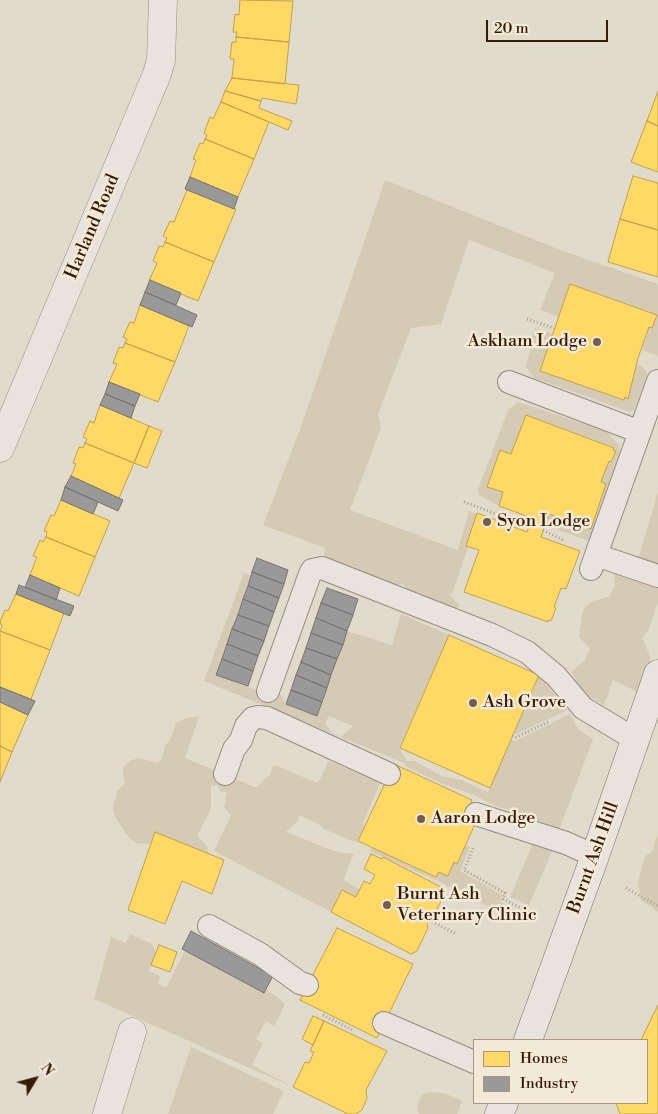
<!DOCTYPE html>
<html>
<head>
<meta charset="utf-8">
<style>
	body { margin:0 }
	#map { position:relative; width:658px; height:1114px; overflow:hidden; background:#e1dbcb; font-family:"Libre Bodoni",serif }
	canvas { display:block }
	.legend { position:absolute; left:473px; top:1039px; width:175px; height:65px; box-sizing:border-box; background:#f2ead7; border:1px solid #a79783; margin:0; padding:6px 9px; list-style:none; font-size:15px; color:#361a06 }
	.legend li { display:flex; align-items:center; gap:10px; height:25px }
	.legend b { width:25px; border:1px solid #a79783 }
	.north { position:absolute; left:10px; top:1054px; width:50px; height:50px; -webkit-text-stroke:4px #f2ead7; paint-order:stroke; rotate:53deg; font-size:14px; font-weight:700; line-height:20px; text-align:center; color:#361a06 }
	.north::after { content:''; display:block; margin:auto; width:18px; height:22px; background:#361a06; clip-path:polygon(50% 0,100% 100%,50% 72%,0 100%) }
	.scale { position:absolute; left:486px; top:20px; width:122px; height:22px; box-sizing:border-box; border:2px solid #361a06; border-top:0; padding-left:6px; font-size:15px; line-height:18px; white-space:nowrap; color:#361a06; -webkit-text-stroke:4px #f2ead7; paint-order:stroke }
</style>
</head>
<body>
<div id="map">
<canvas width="658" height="1114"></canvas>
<ul class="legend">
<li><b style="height:14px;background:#ffd966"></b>Homes</li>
<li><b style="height:14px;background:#999"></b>Industry</li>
</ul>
<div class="north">N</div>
<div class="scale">20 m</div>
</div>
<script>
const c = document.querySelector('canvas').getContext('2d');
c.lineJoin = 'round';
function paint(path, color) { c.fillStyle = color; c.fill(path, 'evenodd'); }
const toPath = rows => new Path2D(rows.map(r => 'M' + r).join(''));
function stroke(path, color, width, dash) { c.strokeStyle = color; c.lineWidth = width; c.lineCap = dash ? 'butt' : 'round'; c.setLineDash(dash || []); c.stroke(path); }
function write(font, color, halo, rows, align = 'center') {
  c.font = font + ' "Libre Bodoni",serif'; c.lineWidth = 5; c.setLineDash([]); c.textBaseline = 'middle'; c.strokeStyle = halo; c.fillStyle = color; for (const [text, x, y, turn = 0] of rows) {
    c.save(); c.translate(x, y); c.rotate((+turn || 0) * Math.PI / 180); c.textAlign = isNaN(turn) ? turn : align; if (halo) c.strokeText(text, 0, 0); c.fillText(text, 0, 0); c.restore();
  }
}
paint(toPath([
	[385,180,563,251,658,284,658,356,642,350,649,327,652,328,656,315,654,313,570,284,558,317,540,310,555,273,469,240,441,324,411,328,378,414,381,428,350,510,458,550,469,511,479,515,452,594,448,593,460,606,454,610,418,601,403,584,385,586,331,566,324,556,325,548,263,525,301,427],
	[535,328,553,334,540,371,624,400,625,397,628,398,636,364,643,367,648,375,634,410,630,412,534,378,526,367],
	[518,402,606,431,619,445,620,454,615,473,589,541,545,525,549,514,591,528,606,485,601,482,609,461,612,462,616,451,614,447,526,415,511,454,500,450,487,487,503,492,499,506,479,495,478,490,508,410],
	[658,492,658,602,648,631,642,638,651,658,640,693,613,680,604,705,585,694,571,672,584,661,590,649,579,637,582,614,586,606,592,602,610,596,615,584,614,573,621,561,639,556],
	[244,573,251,576,217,675,256,690,258,686,281,695,286,704,317,716,347,631,392,645,401,614,449,635,399,748,407,761,415,761,441,776,461,780,488,792,511,739,515,741,570,714,579,730,593,739,559,830,548,829,541,822,519,817,507,809,497,807,474,795,440,783,405,766,404,763,204,681],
	[329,716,352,726,352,727,341,737,332,733,325,723],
	[539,675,567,710,516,734,514,732],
	[190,717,199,717,185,758,257,788,264,779,270,775,274,765,318,783,329,761,380,783,363,823,365,827,358,841,355,842,324,829,317,823,299,815,298,821,286,832,337,852,354,854,343,880,360,889,356,897,342,891,331,912,214,851,231,815,224,808,227,792,221,792,217,785,211,786,211,808,197,836,206,845,209,854,156,833,150,844,137,843,130,839,115,817,113,807,118,790,125,784,123,773,124,767,130,761,138,758,158,763,162,759,165,746,171,738,176,723],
	[658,833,658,912,641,900,638,883,645,856,652,852],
	[534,841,553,849,529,905,510,897],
	[465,845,470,847,460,871,502,895,500,901,527,917,523,924,436,880,370,851,372,847,436,877,439,872,448,876,454,862,457,863],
	[130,934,152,944,156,952,149,971,160,976,158,983,166,988,185,950,264,993,266,990,276,996,285,1004,274,1026,266,1021,256,1039,263,1043,252,1065,293,1087,94,999,111,937,126,943],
	[191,1047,284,1091,273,1114,168,1114],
	[429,1092,444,1093,462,1101,457,1114,419,1114,417,1107,419,1100,423,1094]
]), '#d5cbb4');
const homes = toPath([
	[240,0,293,1,289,42,236,37,237,32,233,32,235,14,239,15,240,0],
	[236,37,289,42,285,84,232,78,234,59,230,59,232,42,236,42,236,37],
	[232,78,299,85,296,104,262,98,261,101,225,91,232,78],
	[225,91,261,101,259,108,292,121,288,130,221,102,225,91],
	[658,91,658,126,647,121,658,91],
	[221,102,269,122,254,159,205,139,207,135,204,133,210,117,213,119,221,102],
	[647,121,658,126,658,172,631,162,647,121],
	[205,139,254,159,238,197,190,177,196,160,193,159,200,143,203,144,205,139],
	[633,176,658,183,658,230,620,219,633,176],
	[187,190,236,209,214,262,165,242,167,238,163,236,170,221,174,222,187,190],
	[620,219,658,230,658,277,608,262,620,219],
	[165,242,214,262,198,301,149,281,157,263,153,261,159,246,163,247,165,242],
	[570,284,657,315,652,328,649,327,638,358,628,399,625,397,624,400,540,371,570,284],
	[140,305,189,326,175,362,125,343,127,339,123,337,130,322,134,323,140,305],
	[125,343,175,362,158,402,109,382,117,364,113,363,119,347,123,348,125,343],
	[100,405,149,426,134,463,85,443,87,439,83,437,90,421,94,423,100,405],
	[526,415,614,448,613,450,616,451,611,462,609,461,601,482,606,484,591,529,549,514,541,537,580,551,566,589,561,588,554,607,556,608,551,621,548,620,548,622,464,592,479,550,466,546,477,513,527,532,529,526,532,518,499,506,503,492,487,487,500,450,511,454,526,415],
	[149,426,162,431,147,468,134,463,149,426],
	[85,443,134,463,119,498,71,476,76,464,73,463,79,447,83,448,85,443],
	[61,500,110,521,95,557,46,537,47,532,44,531,51,515,54,516,61,500],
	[46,537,95,557,79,596,30,575,37,557,33,556,40,540,43,542,46,537],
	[16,594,64,613,50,650,0,631,2,627,0,621,5,610,8,611,16,594],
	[0,631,50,650,31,699,0,687,0,631],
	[449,635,539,675,490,788,400,748,449,635],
	[0,702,28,715,12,752,0,746,0,702],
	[0,746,12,752,0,782,0,746],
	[394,764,472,800,470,805,476,822,457,864,454,862,448,876,439,872,436,877,358,841,394,764],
	[155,832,224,860,212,894,182,881,165,924,128,910,155,832],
	[371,854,382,859,383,857,443,888,445,893,434,915,430,917,427,924,428,928,417,951,411,954,331,912,342,890,356,897,364,881,370,884,375,875,364,869,371,854],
	[337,928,413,964,377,1038,300,1000,337,928],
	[159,945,177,952,170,972,151,965,159,945],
	[658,1005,658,1114,620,1114,616,1103,647,1103,647,1040,641,1040,658,1005],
	[313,1016,324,1021,313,1045,302,1039,313,1016],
	[324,1021,387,1051,366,1090,367,1098,362,1110,356,1114,348,1114,293,1087,305,1062,309,1063,314,1052,310,1051,324,1021]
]);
paint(homes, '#ffd966');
stroke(homes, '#c3a049', 1);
const industry = toPath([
	[190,177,238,197,234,209,185,189,190,177],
	[150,280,181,293,176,305,145,292,150,280],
	[145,292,197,315,192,327,140,305,145,292],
	[109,382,140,394,135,406,105,394,109,382],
	[105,394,135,406,131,418,100,405,105,394],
	[71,476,123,500,118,511,65,487,71,476],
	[65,487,98,502,93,514,61,500,65,487],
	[257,558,288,570,284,584,252,572,257,558],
	[252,572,284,584,279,598,248,586,252,572],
	[30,575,60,588,56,600,25,587,30,575],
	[19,585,74,606,70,616,16,594,19,585],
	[248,586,279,598,274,612,243,599,248,586],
	[327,588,358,599,353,615,321,603,327,588],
	[243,599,274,612,269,626,238,615,243,599],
	[321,603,353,615,347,631,316,618,321,603],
	[238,615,269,626,264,641,232,629,238,615],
	[316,618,347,631,343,645,311,633,316,618],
	[232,629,264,641,258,656,227,644,232,629],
	[311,633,343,645,337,659,306,648,311,633],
	[227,644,258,656,253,671,222,659,227,644],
	[306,648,337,659,331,675,301,662,306,648],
	[222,659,253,671,248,686,216,675,222,659],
	[301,662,331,675,327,688,296,675,301,662],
	[296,675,327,688,322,702,291,690,296,675],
	[0,687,35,701,28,715,0,702,0,687],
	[291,690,322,702,317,716,286,704,291,690],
	[191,931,273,976,264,993,182,949,191,931]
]);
paint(industry, '#999');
stroke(industry, '#7b736d', 1);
const lane = toPath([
	[509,382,640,432],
	[596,555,658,576],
	[591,569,658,381],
	[268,691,310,574,312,570,322,568,492,635,527,652,556,676,583,708,636,740],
	[225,774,234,749,241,740,246,726,253,718,258,717,267,718,389,774],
	[476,814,566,843,595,856],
	[209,926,260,954,300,983,307,985],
	[384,1023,474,1062]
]);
const street = toPath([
	[0,448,157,74,161,60,163,0],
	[107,1114,132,1032]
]);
const secondary = toPath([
	[528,1040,595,856,658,674],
	[499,1114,504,1103]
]);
stroke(lane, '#938c81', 24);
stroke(street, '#938c81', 29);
stroke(secondary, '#7a7267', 29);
stroke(toPath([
	[527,319,554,328],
	[464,502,529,526],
	[543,530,565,541],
	[512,736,516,737,550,721],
	[473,848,464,870,505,893,503,899,535,915],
	[626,888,658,906],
	[429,920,456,934],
	[323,1015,353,1030]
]), '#a6a098', 3, [1, 2.5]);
stroke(lane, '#e8e4dd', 22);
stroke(street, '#e8e4dd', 28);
stroke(secondary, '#e8e4dd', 28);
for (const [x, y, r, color] of [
	[597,342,5,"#725e4b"],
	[487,522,5,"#725e4b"],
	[473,703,5,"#725e4b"],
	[421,819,5,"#725e4b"],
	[387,905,5,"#725e4b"]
]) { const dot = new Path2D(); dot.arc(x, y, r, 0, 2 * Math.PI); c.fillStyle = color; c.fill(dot); stroke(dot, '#f2ead7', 2); }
write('18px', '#361a06', '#f2ead7', [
	["Harland Road",93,227,-67],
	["Burnt Ash Hill",594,858,-70]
]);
write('18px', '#361a06', '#f2ead7', [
	["Askham Lodge",587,342,"right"],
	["Syon Lodge",497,522],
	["Ash Grove",483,703],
	["Aaron Lodge",431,819],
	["Burnt Ash",397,895],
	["Veterinary Clinic",397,916]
], 'left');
</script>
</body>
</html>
